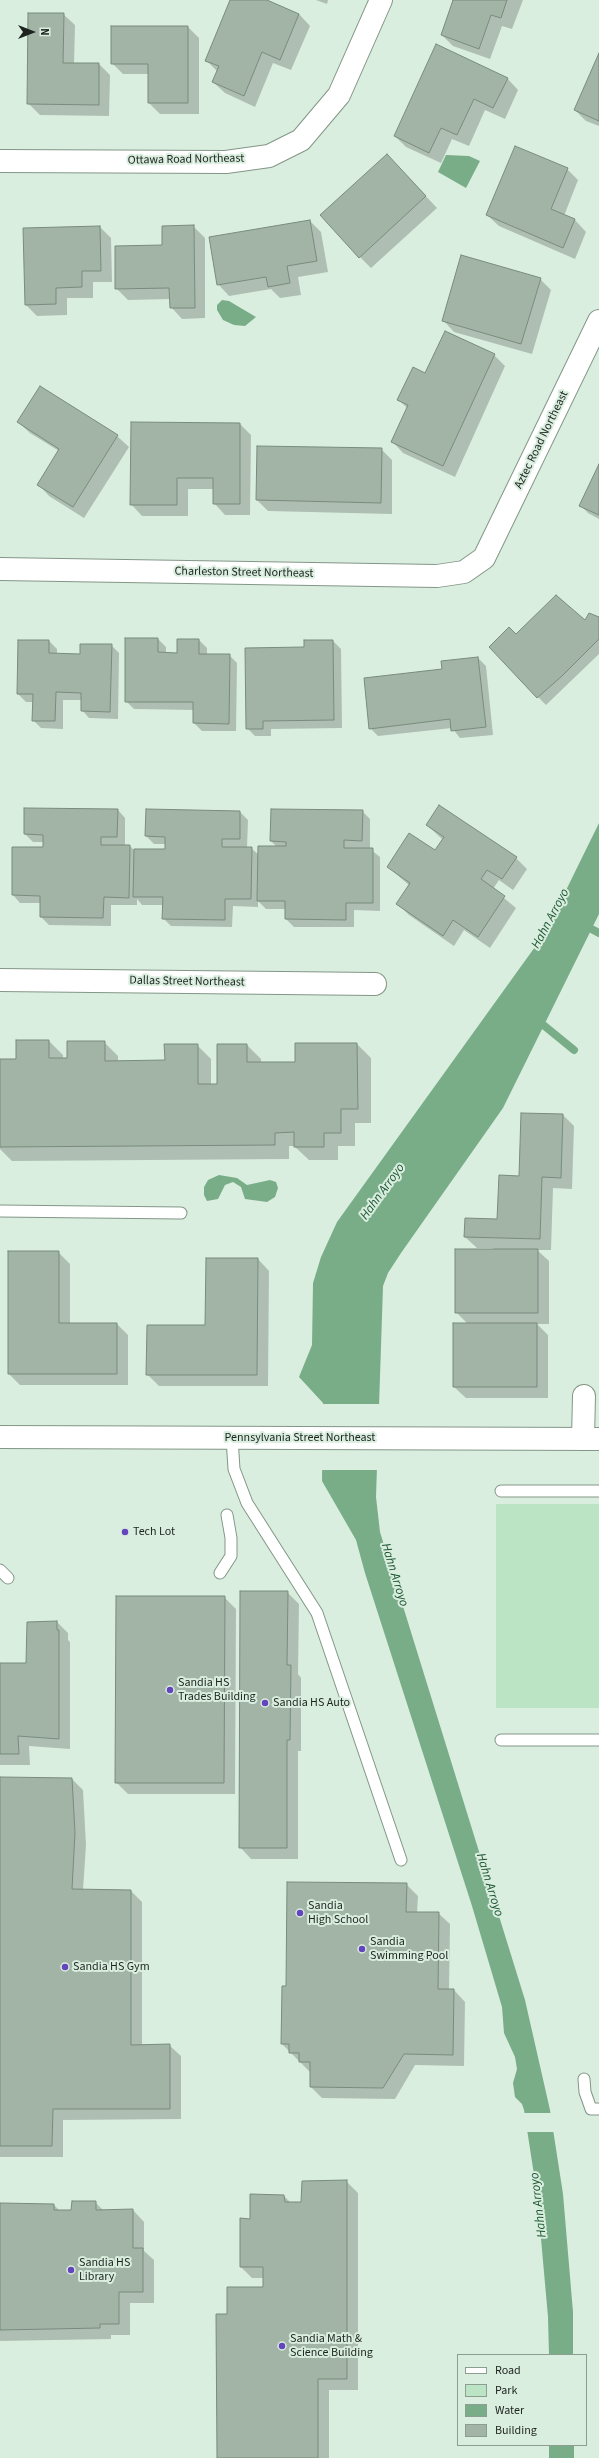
<!DOCTYPE html>
<html>
<head>
<meta charset="utf-8">
<style>
	body { margin:0 }
	#map { position:relative; width:599px; height:2458px; overflow:hidden; background:#daeedf; font-family:"Source Sans 3",sans-serif }
	canvas { display:block }
	.legend { position:absolute; left:457px; top:2354px; width:130px; height:92px; box-sizing:border-box; background:#daeedf; border:1px solid #8e9d92; margin:0; padding:5px 7px; list-style:none; font-size:12px; color:#1d241f }
	.legend li { display:flex; align-items:center; gap:8px; height:20px }
	.legend b { width:20px; border:1px solid #8e9d92 }
	.north { position:absolute; left:12px; top:12px; width:40px; height:40px; -webkit-text-stroke:3px #daeedf; paint-order:stroke; rotate:90deg; font-size:11px; font-weight:700; line-height:16px; text-align:center; color:#1d241f }
	.north::after { content:''; display:block; margin:auto; width:14px; height:18px; background:#1d241f; clip-path:polygon(50% 0,100% 100%,50% 72%,0 100%) }
</style>
</head>
<body>
<div id="map">
<canvas width="599" height="2458"></canvas>
<ul class="legend">
<li><b style="height:5px;background:#fff"></b>Road</li>
<li><b style="height:11px;background:#bbe4c5"></b>Park</li>
<li><b style="height:11px;background:#79ad88"></b>Water</li>
<li><b style="height:11px;background:#a1b4a5"></b>Building</li>
</ul>
<div class="north">N</div>
</div>
<script>
const c = document.querySelector('canvas').getContext('2d');
c.lineJoin = 'round';
function paint(path, color) { c.fillStyle = color; c.fill(path, 'evenodd'); }
const toPath = rows => new Path2D(rows.map(r => 'M' + r).join(''));
function stroke(path, color, width, dash) { c.strokeStyle = color; c.lineWidth = width; c.lineCap = dash ? 'butt' : 'round'; c.setLineDash(dash || []); c.stroke(path); }
function write(font, color, halo, rows, align = 'center') {
  c.font = font + ' "Source Sans 3",sans-serif'; c.lineWidth = 4; c.setLineDash([]); c.textBaseline = 'middle'; c.strokeStyle = halo; c.fillStyle = color; for (const [text, x, y, turn = 0] of rows) {
    c.save(); c.translate(x, y); c.rotate((+turn || 0) * Math.PI / 180); c.textAlign = isNaN(turn) ? turn : align; if (halo) c.strokeText(text, 0, 0); c.fillText(text, 0, 0); c.restore();
  }
}
paint(toPath([
	[496,1504,599,1504,599,1708,496,1708]
]), '#bbe4c5');
paint(toPath([
	[446,155,469,156,480,161,466,188,438,172],
	[222,300,229,301,256,317,245,326,234,325,223,320,217,310,217,305],
	[599,823,599,914,503,1108,401,1253,388,1273,383,1286,376,1497,380,1532,525,2000,550,2110,563,2194,573,2312,573,2355,549,2355,548,2317,537,2194,524,2110,522,2104,515,2097,513,2083,517,2069,515,2057,504,2033,502,2007,472,1906,365,1573,356,1540,322,1481,323,1403,299,1377,312,1345,313,1283,321,1257,337,1222,545,933],
	[219,1175,237,1178,247,1185,270,1180,276,1182,278,1188,275,1197,267,1202,245,1199,241,1187,233,1182,225,1185,218,1199,207,1201,204,1195,204,1187,208,1180],
	[549,2445,574,2445,574,2458,549,2458]
]), '#79ad88');
paint(toPath([
	[321,1404,381,1404,379,1470,320,1470],
	[522,2113,552,2113,555,2132,525,2132]
]), '#daeedf');
paint(toPath([
	[232,0,264,0,299,14,310,26,291,70,273,63,255,107,225,93,213,82,218,72,206,60],
	[316,0,328,0,327,4],
	[454,0,523,0,512,29,502,26,490,59,453,46,442,35],
	[63,14,75,25,74,64,99,64,110,75,109,116,40,115,28,103],
	[188,27,199,38,199,114,160,114,149,103,149,74,123,74,112,63],
	[599,55,599,126,586,121,575,110],
	[507,78,518,90,505,119,485,110,469,146,452,139,441,163,406,147,395,136],
	[387,155,437,208,371,268,360,257],
	[567,169,578,180,564,216,575,220,586,232,575,259,499,226,487,215],
	[310,221,321,232,328,272,298,277,301,295,280,298,271,289,229,296,218,284],
	[193,226,205,238,205,318,182,319,171,307,171,299,128,300,116,288,163,246],
	[100,227,111,238,112,282,93,282,93,298,67,298,67,315,37,316,26,305],
	[540,279,551,290,532,354,454,332,443,320],
	[494,355,505,366,455,477,403,453,392,441,408,409,399,400,426,374],
	[18,422,117,436,129,447,84,518,49,496,38,484,59,451,30,433],
	[240,424,251,435,250,515,225,515,214,503,214,489,188,489,188,516,142,516,131,504],
	[258,447,381,449,392,460,392,514,268,511,257,500],
	[599,466,599,519,588,513,580,505],
	[599,618,599,654,546,705,538,697,516,635],
	[126,639,158,639,166,647,166,653,178,654,178,640,199,640,207,648,207,655,229,655,237,663,236,731,202,731,194,723,194,710,134,709,126,701],
	[19,641,49,641,57,649,57,654,81,655,111,645,119,653,118,719,89,718,82,710,82,700,63,700,63,729,41,728,33,720,34,702,26,702,18,694],
	[333,641,341,649,342,728,271,729,271,736,255,736,247,728,305,648],
	[478,658,486,666,493,735,460,738,452,728,378,736,370,728,444,670],
	[118,810,125,818,125,846,130,846,135,851,166,850,166,844,154,844,146,836,240,812,248,820,247,848,251,848,259,855,277,847,271,841,362,811,370,819,370,849,380,857,380,911,354,910,354,927,294,927,286,919,286,909,266,909,258,901,258,907,233,906,232,927,171,926,163,918,163,905,142,905,137,899,137,905,111,905,111,926,49,925,41,917,41,903,20,903,13,895,44,848,44,842,33,842,25,834],
	[427,825,516,858,527,869,513,890,499,880,493,889,516,908,490,948,464,930,454,946,409,915,398,904,410,886,388,867,435,851,443,840],
	[49,1041,63,1055,63,1059,68,1059,104,1042,118,1056,118,1062,166,1061,197,1045,211,1059,211,1085,218,1085,247,1045,261,1059,261,1063,296,1063,357,1044,371,1058,371,1123,355,1123,355,1146,338,1146,338,1160,309,1160,294,1146,289,1146,289,1159,12,1161,0,1149,0,1060,17,1060],
	[563,1115,574,1126,572,1189,553,1188,551,1250,537,1250,549,1261,549,1324,537,1324,548,1335,548,1398,466,1398,454,1387,468,1324,456,1312,493,1248,477,1248,465,1237,498,1220,520,1177],
	[58,1252,70,1264,70,1324,117,1324,128,1335,128,1385,20,1385,9,1374],
	[258,1259,269,1271,268,1386,159,1386,147,1374,206,1326],
	[287,1592,299,1604,298,1674,301,1678,301,1751,298,1751,298,1859,251,1859,240,1847],
	[224,1597,236,1609,235,1794,128,1794,116,1782],
	[57,1622,68,1633,68,1640,70,1642,70,1749,29,1746,30,1765,0,1765,0,1664,27,1664],
	[0,1778,72,1779,83,1790,86,1845,83,1890,131,1891,142,1902,142,2046,169,2045,181,2056,181,2119,63,2120,63,2157,0,2157],
	[406,1884,418,1896,417,1913,438,1913,450,1924,449,1990,454,1990,465,2002,464,2066,415,2065,395,2099,322,2098,311,2087,311,2073,282,2044,287,1987],
	[346,2181,358,2193,358,2390,329,2390,329,2458,218,2458,228,2315,264,2288,264,2278,252,2278,241,2267,250,2220,284,2196,291,2203,302,2203],
	[95,2202,104,2211,133,2210,144,2222,144,2251,154,2260,154,2303,130,2303,130,2335,111,2335,111,2339,0,2341,0,2211,54,2205,60,2211,72,2211]
]), '#0003');
stroke(toPath([
	[582,924,599,933],
	[536,1019,574,1050]
]), '#79ad88', 8);
const building = toPath([
	[230,0,267,0,299,14,280,60,262,52,244,96,212,82,219,66,205,61,230,0],
	[453,0,507,0,501,18,491,15,479,49,441,35,453,0],
	[28,13,64,13,63,63,99,63,99,105,27,104,28,13],
	[111,26,188,26,188,103,148,103,148,64,111,64,111,26],
	[436,44,508,78,493,108,474,99,457,135,441,128,429,153,394,136,436,44],
	[599,53,599,121,574,110,599,53],
	[515,146,568,168,551,209,575,219,563,248,486,215,515,146],
	[387,154,426,196,359,258,320,215,387,154],
	[310,220,317,261,287,266,290,283,268,287,266,277,217,285,209,237,310,220],
	[194,225,195,308,170,308,169,288,115,289,115,246,162,245,162,226,194,225],
	[100,226,101,271,82,271,82,287,56,288,56,304,25,305,23,228,100,226],
	[461,255,541,278,521,344,442,321,461,255],
	[445,331,495,354,443,466,391,442,408,405,397,400,413,367,425,373,445,331],
	[40,386,118,435,73,507,37,485,59,449,17,422,40,386],
	[131,422,240,423,240,504,213,504,213,478,177,478,177,505,130,505,131,422],
	[257,446,382,448,381,503,256,500,257,446],
	[599,464,599,515,579,506,599,464],
	[556,595,585,620,589,613,599,617,599,639,562,676,537,698,489,647,509,627,516,634,556,595],
	[125,638,158,638,158,652,177,653,177,639,199,639,199,654,230,654,229,724,193,723,193,702,125,702,125,638],
	[18,640,49,640,49,653,80,654,80,644,112,644,110,712,81,711,81,693,56,692,55,721,32,721,33,694,17,694,18,640],
	[304,640,333,640,334,720,263,721,263,729,246,729,245,648,304,647,304,640],
	[478,657,486,727,451,731,450,719,369,729,364,678,442,669,441,661,478,657],
	[439,805,517,857,502,879,487,870,481,879,505,896,478,937,453,920,443,936,396,904,410,883,387,867,409,833,435,850,444,837,426,825,439,805],
	[24,808,118,809,117,837,101,837,101,845,130,845,129,898,104,897,103,918,40,917,40,896,12,895,12,847,43,847,43,835,24,834,24,808],
	[146,809,240,811,240,839,222,839,222,847,252,847,251,899,225,899,225,920,162,919,163,897,133,897,134,849,165,849,165,837,145,836,146,809],
	[271,809,363,810,362,841,344,840,344,848,373,848,373,903,346,903,346,920,285,919,285,901,257,901,258,846,286,846,286,842,270,841,271,809],
	[16,1040,49,1040,49,1058,67,1058,67,1041,105,1041,105,1061,165,1060,164,1044,198,1044,198,1084,217,1084,217,1044,247,1044,247,1062,295,1062,295,1043,357,1043,358,1109,341,1109,341,1133,324,1133,324,1147,294,1147,294,1132,275,1133,275,1145,0,1147,0,1059,16,1059,16,1040],
	[521,1113,563,1114,561,1178,542,1177,540,1239,464,1237,465,1218,497,1219,499,1175,519,1176,521,1113],
	[455,1249,538,1249,538,1313,455,1313,455,1249],
	[8,1251,59,1251,59,1323,117,1323,117,1374,8,1374,8,1251],
	[206,1258,258,1258,257,1375,146,1375,147,1325,205,1325,206,1258],
	[453,1323,537,1323,537,1387,453,1387,453,1323],
	[240,1591,288,1591,287,1665,291,1665,290,1740,287,1740,287,1848,239,1848,240,1591],
	[116,1596,225,1596,224,1783,115,1783,116,1596],
	[57,1621,57,1630,59,1630,59,1739,18,1736,19,1754,0,1754,0,1663,26,1663,27,1622,57,1621],
	[0,1777,72,1778,75,1833,72,1889,131,1890,131,2045,170,2044,170,2109,53,2109,52,2146,0,2146,0,1777],
	[287,1882,407,1883,406,1912,439,1912,438,1989,454,1989,453,2055,404,2054,383,2088,310,2087,310,2062,299,2062,299,2053,289,2053,289,2044,281,2044,282,1986,286,1986,287,1882],
	[347,2180,347,2379,318,2379,318,2458,217,2458,216,2314,227,2314,227,2287,263,2287,263,2267,240,2267,240,2218,250,2219,250,2194,284,2195,285,2202,301,2202,302,2181,347,2180],
	[72,2201,96,2201,96,2210,133,2209,133,2248,143,2248,143,2292,119,2292,119,2324,100,2324,100,2328,0,2330,0,2203,54,2204,54,2210,71,2210,72,2201]
]);
paint(building, '#a1b4a5');
stroke(building, '#798b7d', 1);
const service = toPath([
	[0,1211,181,1213],
	[232,1438,234,1469,247,1503,317,1613,401,1860],
	[501,1491,599,1491],
	[0,1570,8,1578],
	[220,1573,231,1556,231,1538,227,1515],
	[501,1740,599,1740],
	[584,2079,585,2092,591,2109,599,2109]
]);
const minor = toPath([
	[0,161,226,162,269,156,301,140,339,95,381,0],
	[0,569,437,576,464,572,484,558,599,321],
	[0,980,375,984],
	[583,1439,584,1396]
]);
const tertiary = toPath([
	[0,1437,599,1439]
]);
stroke(service, '#839687', 13);
stroke(minor, '#839687', 24);
stroke(tertiary, '#839687', 24);
stroke(service, '#fff', 11);
stroke(minor, '#fff', 22);
stroke(tertiary, '#fff', 22);
for (const [x, y, r, color] of [
	[125,1532,4,"#6545bd"],
	[170,1690,4,"#6545bd"],
	[265,1703,4,"#6545bd"],
	[300,1913,4,"#6545bd"],
	[362,1949,4,"#6545bd"],
	[65,1967,4,"#6545bd"],
	[71,2270,4,"#6545bd"],
	[282,2346,4,"#6545bd"]
]) { const dot = new Path2D(); dot.arc(x, y, r, 0, 2 * Math.PI); c.fillStyle = color; c.fill(dot); stroke(dot, '#daeedf', 1.5); }
write('12px', '#1d241f', '#daeedf', [
	["Ottawa Road Northeast",186,160,-1],
	["Aztec Road Northeast",542,440,-64],
	["Charleston Street Northeast",244,573,1],
	["Dallas Street Northeast",187,982,1],
	["Pennsylvania Street Northeast",300,1438]
]);
write('12px', '#1d241f', '#daeedf', [
	["Tech Lot",133,1532],
	["Sandia HS",178,1683],
	["Trades Building",178,1697],
	["Sandia HS Auto",273,1703],
	["Sandia",308,1906],
	["High School",308,1920],
	["Sandia",370,1942],
	["Swimming Pool",370,1956],
	["Sandia HS Gym",73,1967],
	["Sandia HS",79,2263],
	["Library",79,2277],
	["Sandia Math &",290,2339],
	["Science Building",290,2353]
], 'left');
write('italic 13px', '#1c5632', '#daeedf', [
	["Hahn Arroyo",551,919,-62],
	["Hahn Arroyo",383,1192,-54],
	["Hahn Arroyo",394,1575,73],
	["Hahn Arroyo",489,1885,73],
	["Hahn Arroyo",539,2205,-97]
]);
</script>
</body>
</html>
